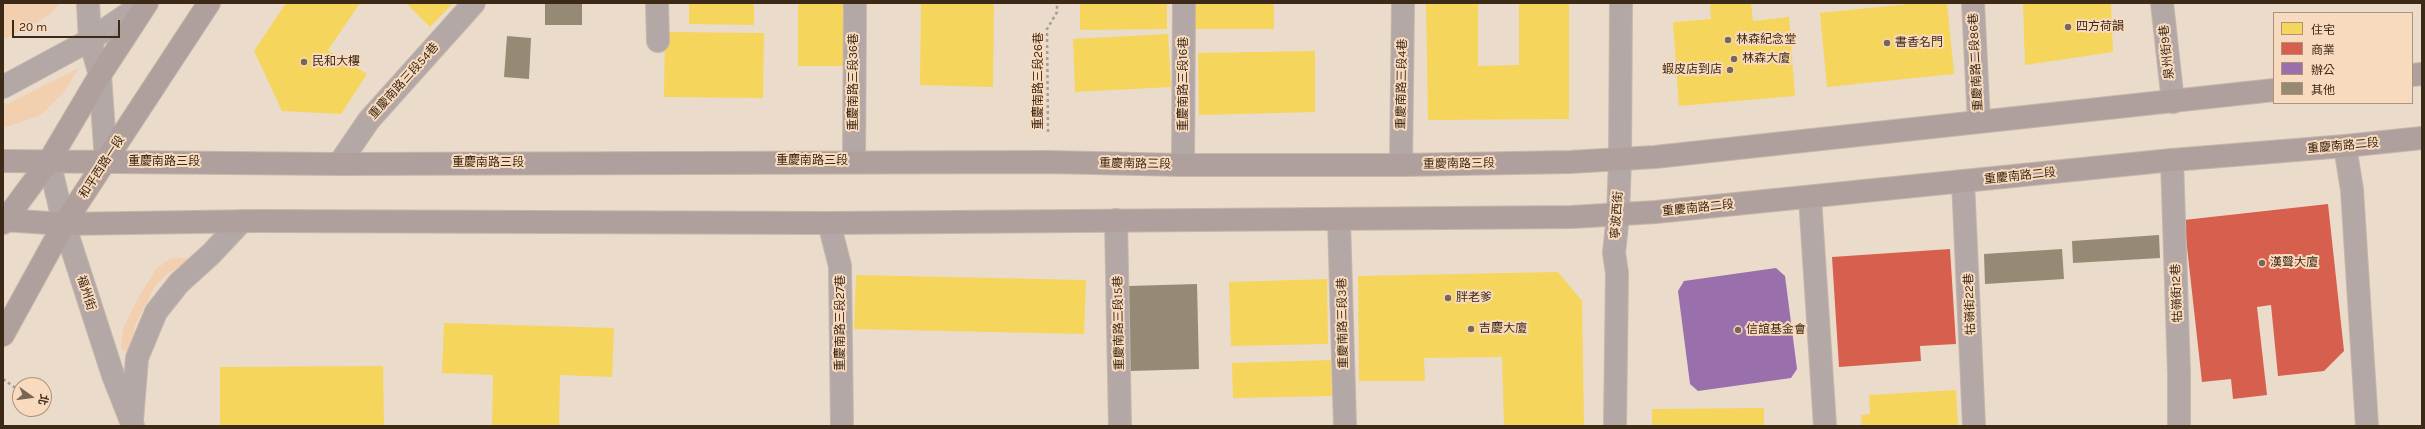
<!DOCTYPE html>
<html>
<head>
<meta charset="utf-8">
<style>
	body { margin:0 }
	#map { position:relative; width:2425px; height:429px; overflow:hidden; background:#ebdbcb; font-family:Karla,"Noto Sans TC",sans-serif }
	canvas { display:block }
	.frame { position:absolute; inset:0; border:4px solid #3c2916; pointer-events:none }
	.legend { position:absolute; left:2273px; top:12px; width:140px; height:92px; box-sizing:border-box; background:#f8dabe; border:1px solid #ad937b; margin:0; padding:5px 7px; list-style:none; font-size:12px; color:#3c2916 }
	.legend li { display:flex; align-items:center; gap:8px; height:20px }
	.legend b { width:20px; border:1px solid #ad937b }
	.north { position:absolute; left:12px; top:377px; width:40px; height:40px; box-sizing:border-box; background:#f8dabe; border:1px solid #ad937b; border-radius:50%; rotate:104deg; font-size:11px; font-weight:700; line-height:16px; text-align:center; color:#3c2916 }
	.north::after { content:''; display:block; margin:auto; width:14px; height:18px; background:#796755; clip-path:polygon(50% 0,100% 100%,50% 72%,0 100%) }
	.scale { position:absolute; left:12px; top:20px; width:108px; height:18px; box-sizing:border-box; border:2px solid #3c2916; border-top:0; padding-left:5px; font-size:12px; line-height:14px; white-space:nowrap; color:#3c2916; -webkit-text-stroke:3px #f8dabe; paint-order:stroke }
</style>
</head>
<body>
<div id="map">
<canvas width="2425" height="429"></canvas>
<div class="frame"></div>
<ul class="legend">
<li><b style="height:11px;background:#f6d55c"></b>住宅</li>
<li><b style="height:11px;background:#d6604d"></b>商業</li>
<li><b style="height:11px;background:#9970ab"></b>辦公</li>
<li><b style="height:11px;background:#978a75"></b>其他</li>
</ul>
<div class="north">北</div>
<div class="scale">20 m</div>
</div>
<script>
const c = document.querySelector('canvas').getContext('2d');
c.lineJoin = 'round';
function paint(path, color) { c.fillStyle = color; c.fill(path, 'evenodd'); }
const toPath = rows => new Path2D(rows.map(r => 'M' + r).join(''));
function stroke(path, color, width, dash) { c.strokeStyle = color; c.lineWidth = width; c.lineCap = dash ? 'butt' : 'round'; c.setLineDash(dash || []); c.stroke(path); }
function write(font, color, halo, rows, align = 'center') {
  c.font = font + ' Karla,"Noto Sans TC",sans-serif'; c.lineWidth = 4; c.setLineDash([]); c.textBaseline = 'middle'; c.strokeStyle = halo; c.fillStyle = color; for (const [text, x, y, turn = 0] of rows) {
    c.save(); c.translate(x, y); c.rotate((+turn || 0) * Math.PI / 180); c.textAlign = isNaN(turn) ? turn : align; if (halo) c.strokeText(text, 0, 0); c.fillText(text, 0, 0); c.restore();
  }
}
paint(toPath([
	[4,3,60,3,50,14,36,23,3,40],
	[79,68,63,93,41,115,3,128,3,106],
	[171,258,193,258,166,275,155,286,135,325,130,354,121,348,123,329,138,298,156,269]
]), '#f2cfae');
paint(toPath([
	[286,3,360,3,328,50,367,74,341,114,282,111,254,51],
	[406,3,453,3,430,27],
	[689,3,754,3,754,25,689,24],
	[798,3,848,3,848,66,798,66],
	[921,3,994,4,993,87,920,85],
	[1080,3,1167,3,1167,29,1080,30],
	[1194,3,1274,3,1274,29,1194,29],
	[1478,3,1478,66,1519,65,1519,3,1569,3,1569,119,1428,120,1426,4],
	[1710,3,1751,3,1753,21,1789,17,1795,96,1679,106,1673,22,1711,19],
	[1918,3,1947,3,1954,74,1827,87,1820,13],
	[2023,3,2111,3,2113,52,2025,65],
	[665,32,764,33,763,98,664,97],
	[1168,34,1171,87,1075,92,1073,39],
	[1315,51,1315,112,1199,115,1198,53],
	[1558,272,1582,301,1584,425,1504,426,1502,357,1424,358,1425,381,1359,381,1358,276],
	[856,275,1086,280,1084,334,854,329],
	[1327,279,1328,344,1231,346,1229,282],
	[444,323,614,328,612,377,560,375,559,426,492,426,493,375,442,373],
	[1331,360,1332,396,1233,398,1232,363],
	[383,366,384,426,220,426,220,367],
	[1956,390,1958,426,1862,426,1861,415,1870,414,1869,395],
	[1764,408,1764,426,1652,426,1652,409]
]), '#f6d55c');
paint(toPath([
	[2328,204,2344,351,2324,371,2278,376,2271,305,2257,307,2267,395,2233,399,2231,379,2202,382,2184,220],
	[1950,249,1956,344,1920,346,1921,361,1839,367,1832,257]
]), '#d6604d');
paint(toPath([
	[1776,268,1785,276,1797,369,1791,378,1698,391,1690,384,1678,291,1684,281]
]), '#9970ab');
paint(toPath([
	[545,3,582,3,582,25,545,25],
	[507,36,531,38,529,79,504,77],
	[2159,235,2160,258,2073,263,2072,241],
	[2062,249,2064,279,1985,284,1984,254],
	[1197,284,1199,369,1130,371,1128,286]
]), '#978a75');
const minor = toPath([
	[88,3,90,40,100,75,106,161],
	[657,3,658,41],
	[1973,3,1979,122],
	[2162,3,2173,102],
	[3,87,90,40,144,3],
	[2345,146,2352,190,2367,426],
	[2172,160,2179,374,2179,426],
	[49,161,64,224,113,375,133,426],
	[854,161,855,3],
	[339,164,369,120,474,3],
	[1183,165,1184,3],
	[1401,165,1403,3],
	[1963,181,1974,426],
	[1810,198,1825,426],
	[1116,220,1120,426],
	[1339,220,1345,426],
	[829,223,840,266,842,426],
	[132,420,137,358,156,312,179,283,211,254,242,221],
	[1615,426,1617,273,1614,253,1618,215,1620,159,1621,3]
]);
const major = toPath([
	[2412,75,2422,74],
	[3,161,339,164,1048,162,1183,165,1401,165,1570,162,1655,157,2274,90],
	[3,220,64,224,259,221,829,223,1572,217,1656,212,2172,160,2345,146,2422,138],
	[3,223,49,161,100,75,147,3],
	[3,335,64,224,209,3]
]);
stroke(minor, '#c6b7a9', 24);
stroke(major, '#c6b7a9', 24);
stroke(toPath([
	[1048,132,1047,29,1057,12,1057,3],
	[3,379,20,391]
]), '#a99d99', 2.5, [3, 3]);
stroke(minor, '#b4a8a7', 22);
stroke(major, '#afa09d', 22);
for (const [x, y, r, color] of [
	[2068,27,4,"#796755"],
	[1728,40,4,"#796755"],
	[1887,43,4,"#796755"],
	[1734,59,4,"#796755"],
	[304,62,4,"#796755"],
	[1730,70,4,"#796755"],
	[2262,263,4,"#796755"],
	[1448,298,4,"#796755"],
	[1471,329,4,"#796755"],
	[1738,330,4,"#796755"]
]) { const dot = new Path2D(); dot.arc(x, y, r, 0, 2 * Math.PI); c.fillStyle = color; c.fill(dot); stroke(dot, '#f8dabe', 1.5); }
write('12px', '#3c2916', '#f8dabe', [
	["四方荷韻",2076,27],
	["林森紀念堂",1736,40],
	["書香名門",1895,43],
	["林森大廈",1742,59],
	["民和大樓",312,62],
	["蝦皮店到店",1722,70,"right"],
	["漢聲大廈",2270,263],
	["胖老爹",1456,298],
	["吉慶大廈",1479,329],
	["信誼基金會",1746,330]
], 'left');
write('12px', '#3c2916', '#f8dabe', [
	["泉州街9巷",2167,52,-96],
	["重慶南路二段86巷",1976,62,-93],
	["重慶南路三段54巷",404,81,-48],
	["重慶南路三段26巷",1039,81,-90],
	["重慶南路三段36巷",854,82,-90],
	["重慶南路三段16巷",1184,84,-90],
	["重慶南路三段4巷",1402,84,-89],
	["重慶南路二段",2343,146,-5],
	["重慶南路三段",812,161],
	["重慶南路三段",164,162],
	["重慶南路三段",488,163],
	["重慶南路三段",1135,164,1],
	["重慶南路三段",1459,164,-1],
	["和平西路一段",102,167,-57],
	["重慶南路二段",2020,176,-6],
	["重慶南路二段",1698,208,-6],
	["寧波西街",1617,215,-86],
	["福州街",86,293,72],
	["牯嶺街12巷",2177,293,-92],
	["牯嶺街22巷",1970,304,-92],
	["重慶南路三段27巷",841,323,-90],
	["重慶南路三段15巷",1119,323,-91],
	["重慶南路三段3巷",1343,323,-91]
]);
</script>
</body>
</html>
